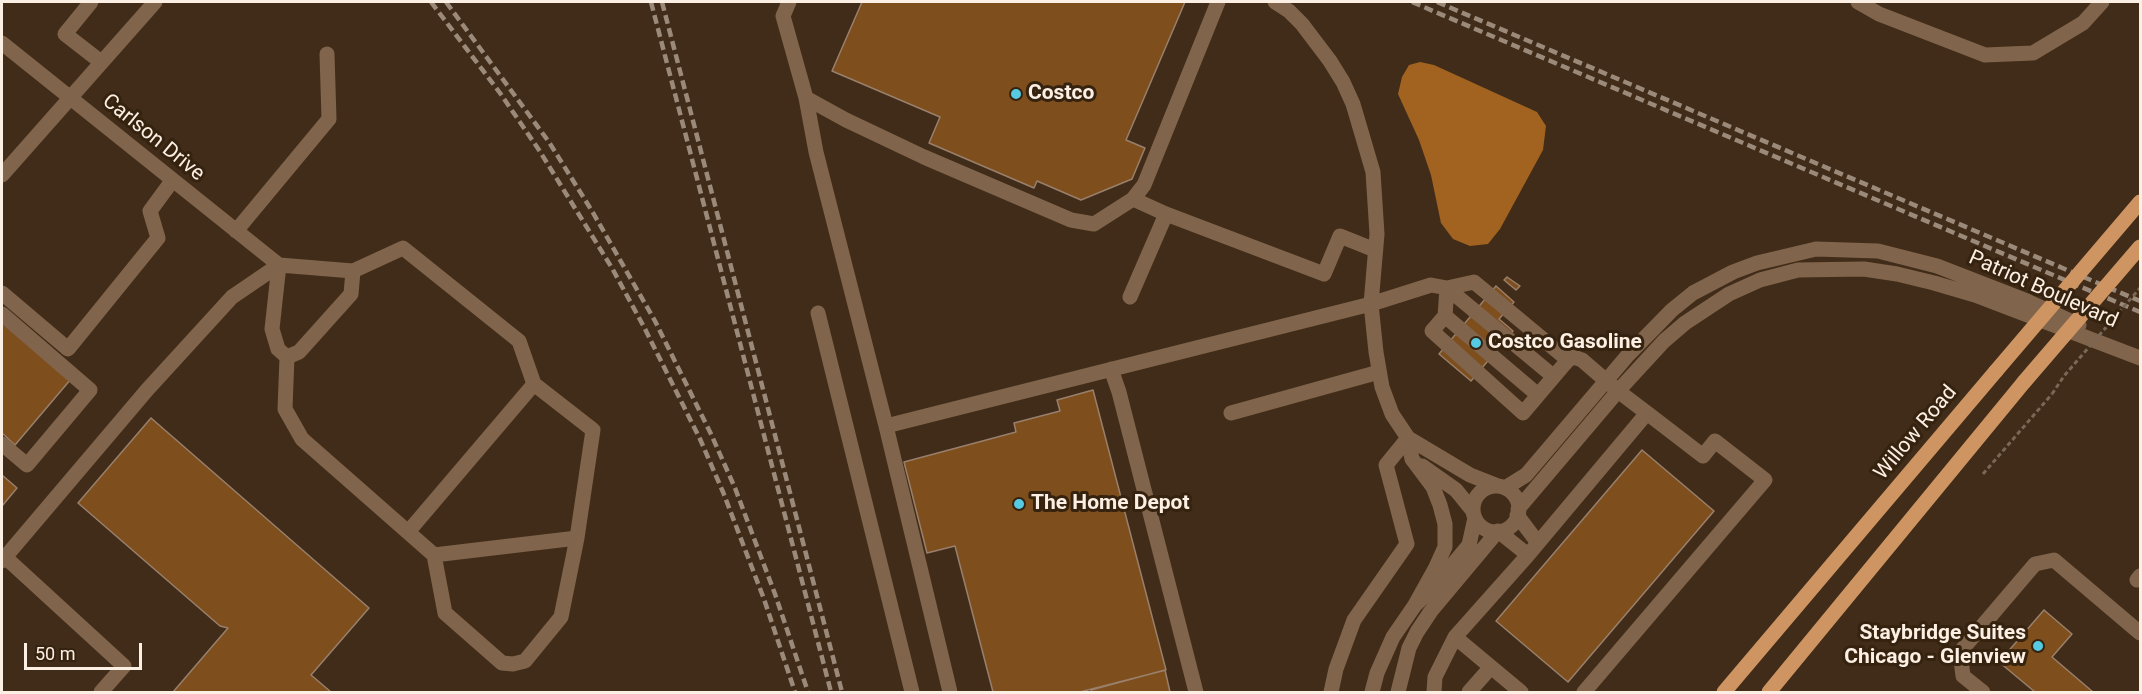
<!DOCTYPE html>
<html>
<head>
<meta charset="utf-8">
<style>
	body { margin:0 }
	#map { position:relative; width:2142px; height:694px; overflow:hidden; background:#402c19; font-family:Roboto,sans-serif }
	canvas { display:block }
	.frame { position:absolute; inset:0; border:3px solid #fcefe3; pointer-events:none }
	.scale { position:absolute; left:24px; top:643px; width:118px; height:27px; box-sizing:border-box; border:3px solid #fcefe3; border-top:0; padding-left:8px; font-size:18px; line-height:21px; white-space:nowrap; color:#fcefe3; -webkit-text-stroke:4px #35220f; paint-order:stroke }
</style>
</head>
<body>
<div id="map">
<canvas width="2142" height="694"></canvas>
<div class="frame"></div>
<div class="scale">50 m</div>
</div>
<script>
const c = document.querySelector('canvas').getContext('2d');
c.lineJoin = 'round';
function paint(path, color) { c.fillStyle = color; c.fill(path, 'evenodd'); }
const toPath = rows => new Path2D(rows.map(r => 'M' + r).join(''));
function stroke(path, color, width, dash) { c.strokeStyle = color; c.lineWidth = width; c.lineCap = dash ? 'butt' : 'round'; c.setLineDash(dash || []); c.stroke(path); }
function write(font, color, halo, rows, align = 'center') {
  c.font = font + ' Roboto,sans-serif'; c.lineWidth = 6; c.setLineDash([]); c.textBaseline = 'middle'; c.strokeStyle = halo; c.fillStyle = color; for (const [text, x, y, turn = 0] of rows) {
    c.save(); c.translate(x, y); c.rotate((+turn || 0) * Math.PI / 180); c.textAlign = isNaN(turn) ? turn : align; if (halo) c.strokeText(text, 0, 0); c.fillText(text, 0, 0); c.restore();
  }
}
paint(toPath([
	[1420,62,1434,65,1537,112,1546,126,1543,150,1500,229,1488,244,1470,246,1453,239,1441,223,1431,175,1419,140,1398,94,1402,77,1409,65]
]), '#a26320');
const building = toPath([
	[862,2,1185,2,1126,140,1145,148,1132,179,1081,200,1037,181,1034,188,929,143,940,117,832,71,862,2],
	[1507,277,1520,286,1516,290,1504,280,1507,277],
	[1496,286,1514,302,1499,319,1513,331,1471,381,1439,354,1496,286],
	[2,321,71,379,15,445,2,433,2,321],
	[1093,390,1166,670,1080,692,993,692,955,546,927,553,904,462,1016,432,1014,423,1060,411,1057,400,1093,390],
	[151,418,369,608,311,675,331,692,173,692,228,628,220,626,78,503,151,418],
	[1642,450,1714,511,1568,682,1496,621,1642,450],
	[2,475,17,488,2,506,2,475],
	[2044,610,2072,634,2052,657,2093,692,2035,692,1999,662,2044,610],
	[1165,670,1170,692,1091,692,1091,690,1165,670]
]);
paint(building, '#7e4e1d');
stroke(building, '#99806c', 1.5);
stroke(toPath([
	[1983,474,2052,394]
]), '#796857', 3, [4.5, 3]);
stroke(toPath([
	[91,2,65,34,101,62],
	[789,2,783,16,806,98],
	[1218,2,1144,185,1133,199,1094,224,1071,220,924,157,846,120,806,98,816,152,886,426,1371,304,1431,285,1447,288,1474,282,1568,360],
	[1275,2,1289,11,1302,24,1330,61,1343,82,1353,104,1373,172,1377,234,1371,304,1376,352,1382,387,1392,414,1408,438,1412,459,1433,487,1440,505,1445,524,1445,547,1435,569,1415,605],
	[1858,2,1879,14,1985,55,2033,53,2083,23,2102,2],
	[2,43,279,265],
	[2,175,155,2],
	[1166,214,1324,274,1340,236,1375,250],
	[236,231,329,119,327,54],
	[353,271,403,248,519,341,534,384],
	[1447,288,1445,316,1432,331,1523,413,1562,367,1568,360,1574,357,1582,360,1618,391,1647,413],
	[1447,288,1553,376],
	[2,293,68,349,158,238,150,211,172,181],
	[1130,297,1166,214,1133,199],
	[818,313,912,692],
	[2,314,90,390,27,465,2,444],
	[1445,316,1538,395],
	[287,357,285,409,302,439,434,555,577,538,593,430,534,384,408,532],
	[1111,369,1119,392,1196,692],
	[1231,413,1379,372],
	[886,426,950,692],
	[1408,438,1470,475,1498,486],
	[1422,466,1456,490,1473,511],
	'1473 509a23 23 0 1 1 46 0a23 23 0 1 1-46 0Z',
	[1505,488,1526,475,1628,355,1672,310,1693,293,1733,272,1757,263,1816,249,1878,251,1937,266,2027,301,2079,325],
	[1518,509,1618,391,1664,341,1685,323,1729,294,1760,280,1798,270,1864,269,1897,274,1934,283,1975,295,2140,358],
	[1517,515,1538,543],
	[434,555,445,613,502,663,513,664,525,661,561,617,577,538],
	[5,557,124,666,101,692],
	[2,561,147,390,232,297,279,265,353,271,351,294,299,352,287,357,278,349,272,329,279,265],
	[2137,580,2140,576],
	[1455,637,1521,692],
	[1331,692,1336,669,1354,620,1407,544,1386,465,1408,438],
	[1372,692,1377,673,1393,637,1415,605,1435,586,1469,545,1475,518],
	[1398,692,1409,648,1417,632,1431,611,1498,531,1528,555],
	[1434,692,1435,677,1455,637,1528,555,1647,413,1703,456,1715,441,1765,480,1584,692],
	[1469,692,1491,667],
	[1983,692,1963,676,1960,652,2035,564,2054,560,2140,633]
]), '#80644b', 15);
stroke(toPath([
	[1724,692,1996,371],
	[1769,692,2024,382]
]), '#ce9562', 15);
stroke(toPath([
	[431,2,500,93,539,150,612,268,644,327,700,439,723,492,764,599,795,692],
	[446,2,549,142,592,211,655,321,711,434,735,488,775,594,808,692],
	[651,2,831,692],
	[662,2,842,692],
	[1412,2,2140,312],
	[1437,2,2140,301]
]), '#9b8a7a', 4.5, [9, 4.5]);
stroke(toPath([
	[2052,394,2064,376,2140,288]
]), '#796857', 3, [4.5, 3]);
stroke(toPath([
	[1996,371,2140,202],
	[2024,382,2140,247]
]), '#ce9562', 15);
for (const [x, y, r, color] of [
	[1016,94,6,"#55cae0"],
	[1476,343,6,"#55cae0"],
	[1019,504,6,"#55cae0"],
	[2038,646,6,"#55cae0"]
]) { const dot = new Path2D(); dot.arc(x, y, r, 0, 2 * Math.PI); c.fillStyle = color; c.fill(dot); stroke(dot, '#35220f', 2); }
write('bold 21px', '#fcefe3', '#35220f', [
	["Costco",1028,94],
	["Costco Gasoline",1488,343],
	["The Home Depot",1031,504],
	["Staybridge Suites",2026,634,"right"],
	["Chicago - Glenview",2026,658,"right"]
], 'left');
write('21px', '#fcefe3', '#35220f', [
	["Carlson Drive",153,138,39],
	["Patriot Boulevard",2043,290,24],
	["Willow Road",1916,433,-50]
]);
</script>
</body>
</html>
